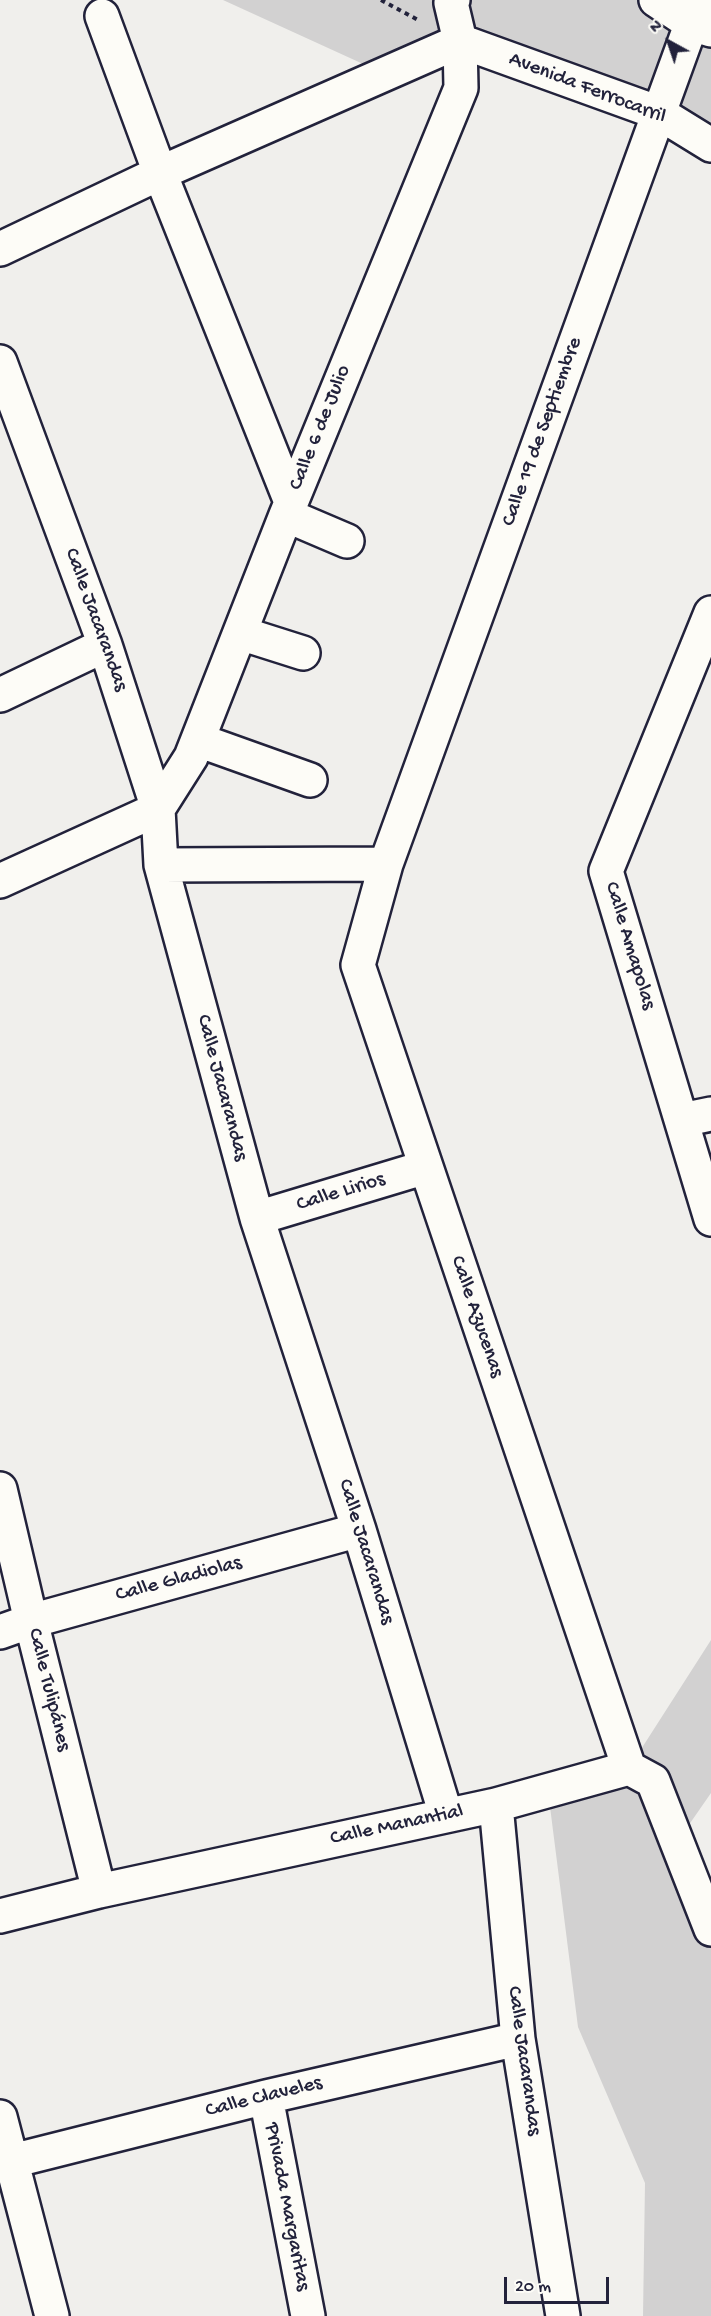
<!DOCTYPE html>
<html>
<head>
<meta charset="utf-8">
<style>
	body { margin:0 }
	#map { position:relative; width:711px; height:2316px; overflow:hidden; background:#f0efec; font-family:"Gochi Hand",sans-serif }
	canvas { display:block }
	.north { position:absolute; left:639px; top:12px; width:60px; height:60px; -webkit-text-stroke:4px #fdfcf7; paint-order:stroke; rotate:320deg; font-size:16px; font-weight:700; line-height:24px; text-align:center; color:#22223b }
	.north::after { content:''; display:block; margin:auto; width:21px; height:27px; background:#22223b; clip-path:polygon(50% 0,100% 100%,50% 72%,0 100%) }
	.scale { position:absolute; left:504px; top:2277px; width:105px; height:27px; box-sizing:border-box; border:3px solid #22223b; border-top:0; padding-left:8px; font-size:18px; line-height:21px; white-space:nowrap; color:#22223b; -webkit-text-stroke:4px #fdfcf7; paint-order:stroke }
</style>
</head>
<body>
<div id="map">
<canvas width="711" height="2316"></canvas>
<div class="north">N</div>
<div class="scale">20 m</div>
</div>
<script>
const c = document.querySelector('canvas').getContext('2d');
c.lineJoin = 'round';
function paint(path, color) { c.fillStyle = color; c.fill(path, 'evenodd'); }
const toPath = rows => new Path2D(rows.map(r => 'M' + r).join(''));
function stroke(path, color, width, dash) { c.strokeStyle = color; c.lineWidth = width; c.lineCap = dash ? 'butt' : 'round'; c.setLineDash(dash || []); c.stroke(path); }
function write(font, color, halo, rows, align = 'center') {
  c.font = font + ' "Gochi Hand",sans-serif'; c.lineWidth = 6; c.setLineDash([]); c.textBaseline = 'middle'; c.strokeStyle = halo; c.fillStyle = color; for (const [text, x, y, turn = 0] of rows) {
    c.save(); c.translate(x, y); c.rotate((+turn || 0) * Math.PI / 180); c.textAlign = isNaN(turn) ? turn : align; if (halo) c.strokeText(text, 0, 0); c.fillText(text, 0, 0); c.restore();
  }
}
paint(toPath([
	[223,0,656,0,711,30,711,145,460,41,385,74],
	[711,1640,711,1793,677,1842,711,1929,711,2316,643,2316,645,2183,578,2027,548,1791,629,1768]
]), '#d2d1d1');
const minor = toPath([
	[656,0,692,24,711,30],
	[102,16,160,173,291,502],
	[460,41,659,113,711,145],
	[0,249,160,173,460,41],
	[0,362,105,645,158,809,161,865,257,1218,359,1530,446,1815],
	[286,515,347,541],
	[711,613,606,871,711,1219],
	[240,633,303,653],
	[0,695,105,645],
	[198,740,310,780],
	[161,865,386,864],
	[0,881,158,809,191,757,286,515,461,88,460,41,451,3,453,0],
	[682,1120,711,1114],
	[257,1218,426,1167],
	[0,1489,31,1621,99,1891],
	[0,1632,31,1621,359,1530],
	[629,1768,358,965,386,864,700,0],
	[496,1805,518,2039,563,2316],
	[0,1916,99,1891,496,1805,629,1768,653,1781,711,1929],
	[266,2097,308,2316],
	[0,2117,52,2316],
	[12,2161,266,2097,518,2039]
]);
stroke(minor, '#22223b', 38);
stroke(toPath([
	[381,0,420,21]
]), '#22223b', 4, [4.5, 4.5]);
stroke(minor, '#fdfcf7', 33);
write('21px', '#22223b', '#fdfcf7', [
	["Avenida Ferrocarril",587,89,21],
	["Calle 6 de Julio",321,428,-68],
	["Calle 19 de Septiembre",543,432,-70],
	["Calle Jacarandas",95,620,70],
	["Calle Amapolas",629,946,73],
	["Calle Jacarandas",221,1088,75],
	["Calle Lirios",341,1193,-17],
	["Calle Azucenas",476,1317,71],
	["Calle Jacarandas",365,1552,73],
	["Calle Gladiolas",179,1580,-15],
	["Calle Tulipánes",48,1690,76],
	["Calle Manantial",397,1826,-12],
	["Calle Jacarandas",523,2061,82],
	["Calle Claveles",264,2098,-14],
	["Privada Margaritas",286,2207,79]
]);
</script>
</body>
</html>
